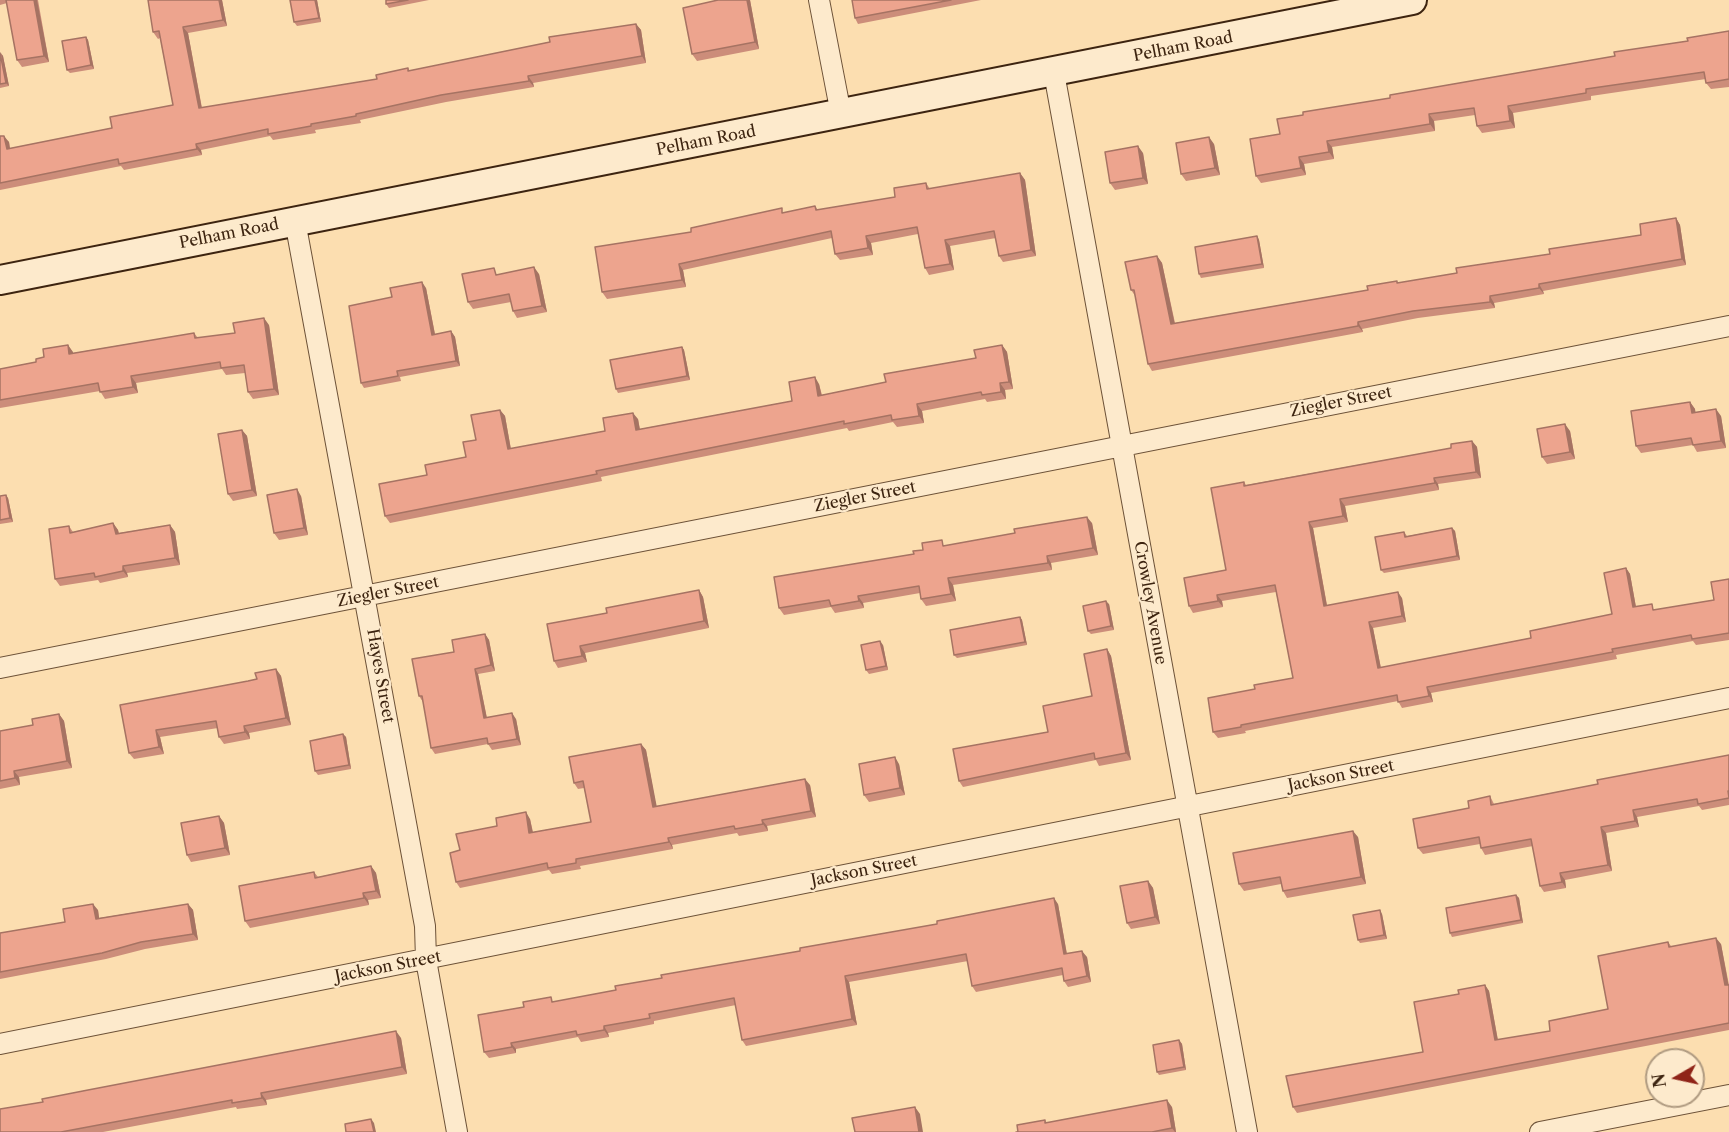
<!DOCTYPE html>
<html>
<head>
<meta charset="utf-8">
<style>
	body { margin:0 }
	#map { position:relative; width:1729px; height:1132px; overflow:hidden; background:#fcdeb0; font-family:"Libre Caslon Text",serif }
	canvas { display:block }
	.north { position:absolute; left:1645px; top:1048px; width:60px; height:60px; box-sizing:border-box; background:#fdeacc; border:2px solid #b09b81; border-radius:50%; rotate:261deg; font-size:16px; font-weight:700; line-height:24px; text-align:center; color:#3d2410 }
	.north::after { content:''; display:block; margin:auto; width:21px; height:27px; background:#8f2418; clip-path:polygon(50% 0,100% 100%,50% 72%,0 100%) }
</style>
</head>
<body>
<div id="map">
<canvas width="1729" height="1132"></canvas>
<div class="north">N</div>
</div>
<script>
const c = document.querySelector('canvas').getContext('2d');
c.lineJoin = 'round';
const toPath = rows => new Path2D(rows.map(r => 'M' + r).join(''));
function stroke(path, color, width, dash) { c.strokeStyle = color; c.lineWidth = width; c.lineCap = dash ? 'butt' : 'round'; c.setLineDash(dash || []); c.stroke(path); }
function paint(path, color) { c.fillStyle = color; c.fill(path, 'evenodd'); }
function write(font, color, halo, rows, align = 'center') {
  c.font = font + ' "Libre Caslon Text",serif'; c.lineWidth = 4.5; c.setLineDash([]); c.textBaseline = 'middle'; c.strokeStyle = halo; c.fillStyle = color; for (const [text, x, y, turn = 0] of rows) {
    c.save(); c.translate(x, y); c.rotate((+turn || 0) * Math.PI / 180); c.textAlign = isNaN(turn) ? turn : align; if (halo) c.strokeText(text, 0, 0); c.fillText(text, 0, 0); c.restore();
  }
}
const minor = toPath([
	[819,0,841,114],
	[1054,73,1247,1132],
	[295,221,425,926,426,960,457,1132],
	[0,668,1729,326],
	[0,1044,1729,698],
	[1540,1132,1729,1095]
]);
const secondary = toPath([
	[0,280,1412,0]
]);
stroke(minor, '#6d5238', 22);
stroke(secondary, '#3d2410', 32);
stroke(minor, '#fdeacc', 20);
stroke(secondary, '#fdeacc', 28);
paint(toPath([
	[0,0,38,0,49,62,22,67,17,60,7,3,0,5],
	[148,0,222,0,227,26,188,33,202,108,377,79,408,68,410,71,636,24,641,30,646,63,533,83,534,87,446,102,360,120,361,123,315,130,316,133,273,140,270,136,201,150,202,155,124,170,121,166,0,190,0,136,9,142,10,149,112,128,173,105,160,38,158,39,153,32],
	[317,0,321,22,297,26,294,22],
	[386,0,429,0,389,8,386,4],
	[718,0,750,0,759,49,697,61,692,54],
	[852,0,981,0,858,24,855,18],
	[1729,31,1729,87,1711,89,1706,83,1706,79,1591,96,1591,100,1513,113,1515,128,1482,133,1477,126,1475,115,1434,121,1435,131,1332,147,1334,159,1304,164,1306,175,1261,183,1256,176,1280,134,1303,115,1390,98,1615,56,1688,41],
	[86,37,88,40,94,69,70,73,67,70],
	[0,53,3,56,9,86,0,88],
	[1214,144,1220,175,1186,181,1181,174],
	[1143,153,1148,184,1115,190,1110,183],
	[1020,173,1025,180,1036,256,1003,262,999,256,996,238,950,246,954,270,929,275,925,268,918,234,871,243,873,255,840,260,835,254,832,238,683,270,686,287,607,299,602,292,691,232,815,206,818,210,895,197,926,183,930,189],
	[1676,218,1680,225,1686,265,1543,291,1544,294,1494,303,1495,308,1418,318,1362,329,1363,332,1152,371,1148,364,1136,297,1131,290,1157,256,1162,263,1175,323,1368,290,1398,283,1457,273,1641,235],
	[1257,236,1259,240,1264,268,1201,278,1199,274],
	[499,274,539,274,547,312,517,318,513,311,511,302,473,309,468,302],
	[426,288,435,334,451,331,455,337,460,366,400,377,401,381,364,388,361,383,392,297],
	[269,325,279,395,253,399,248,392,245,373,226,375,222,369,136,383,138,393,105,399,100,391,0,408,0,369,36,362,68,345,73,353,194,333,198,338,235,333],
	[1002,345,1007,352,1013,389,1005,390,1006,399,987,402,985,399,922,411,924,423,897,427,893,422,849,431,847,428,601,477,602,481,390,523,385,516,427,475,466,457,476,440,500,410,505,416,511,449,605,431,638,419,640,429,792,401,819,384,822,395,886,382,976,358],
	[682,347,684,350,690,380,618,393,616,389],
	[1690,402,1695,409,1695,412,1721,416,1726,448,1697,452,1693,445,1641,453,1636,446],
	[242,430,247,436,257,496,233,501,228,494],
	[1570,431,1575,459,1547,464,1542,457],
	[1472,441,1477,447,1481,478,1438,484,1439,490,1345,506,1348,522,1313,528,1327,605,1402,598,1406,622,1373,628,1381,668,1531,638,1612,614,1626,568,1630,574,1636,607,1656,610,1714,600,1729,579,1729,640,1696,645,1693,641,1616,655,1617,659,1431,693,1433,702,1402,708,1398,701,1245,731,1246,733,1218,738,1213,732,1255,689,1293,678,1276,592,1222,601,1223,607,1193,613,1189,606,1226,570,1244,482,1246,485,1451,448],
	[0,496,8,498,13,522,0,524],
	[301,496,308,535,279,540,274,533],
	[113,523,118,530,119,533,170,525,175,532,180,565,127,573,128,577,100,583,98,580,60,586,55,579,69,526,73,532],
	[1092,523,1098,555,1051,563,1052,570,953,585,956,601,926,606,921,599,920,593,863,603,864,608,835,613,831,607,784,615,779,608,914,554,946,546],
	[1452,528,1455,531,1460,560,1384,573,1381,570,1404,532,1407,536],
	[699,590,703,597,709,628,585,653,587,662,558,668,554,661,607,613],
	[1109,604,1114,630,1091,634,1088,631],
	[1020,617,1022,620,1027,645,957,658,954,655],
	[485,634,489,640,495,671,478,674,487,718,516,719,521,745,492,750,488,744,435,754,431,748,423,702,419,696,454,652],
	[883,645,888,670,869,674,866,670],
	[1107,649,1111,656,1131,760,1099,766,1096,760,963,787,959,781,1048,732,1092,696],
	[276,669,281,676,291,725,249,733,250,739,224,744,219,737,218,728,160,737,164,754,134,759,129,753,120,705,248,681,257,679],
	[59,714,64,721,72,768,19,777,20,785,0,789,0,731,33,725],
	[343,734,346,737,351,769,318,775,315,771],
	[641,744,646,750,656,806,810,785,816,817,767,826,768,831,739,836,737,833,672,845,673,849,580,866,581,869,552,874,549,870,460,888,456,882,460,850,497,826,530,819,533,832,591,822,584,788,578,789,574,783],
	[1729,755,1729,805,1702,810,1699,806,1637,817,1639,827,1606,833,1612,871,1565,880,1566,888,1544,892,1540,886,1533,846,1485,855,1481,848,1480,844,1423,854,1418,848,1469,808,1490,796,1494,804,1598,784],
	[899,764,905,795,869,802,864,795],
	[219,816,224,823,230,855,191,862,187,855],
	[1358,837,1366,884,1287,898,1283,891,1281,884,1244,891,1239,884],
	[371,866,376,873,381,898,368,900,369,905,250,928,245,921,314,872,318,877],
	[1148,881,1153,888,1160,924,1131,929,1127,923],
	[1516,895,1519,898,1523,923,1452,937,1450,933],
	[188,904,193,910,198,940,145,949,106,959,0,979,0,933,65,922,98,910,99,918],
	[1058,904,1067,954,1087,957,1091,982,1068,987,1064,981,1063,975,976,992,972,986,968,961,849,982,857,1025,746,1046,742,1040,736,1005,654,1021,654,1024,608,1033,609,1037,581,1042,578,1037,516,1049,516,1053,489,1058,484,1052,554,1002,616,990,662,978,800,951],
	[1382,914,1387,939,1360,943,1358,940],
	[1668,942,1671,946,1721,944,1729,985,1729,1030,1297,1113,1293,1107,1423,1052,1459,994,1485,985,1489,991,1498,1040,1550,1031,1608,1009],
	[401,1038,407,1074,266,1100,267,1105,237,1109,236,1107,103,1132,0,1132,43,1102],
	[1179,1040,1182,1044,1186,1070,1159,1075,1157,1072],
	[1172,1107,1176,1132,1016,1132,1045,1120,1047,1123]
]), '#cc8d7a');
paint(toPath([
	[34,0,37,0,49,62,44,56],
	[219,0,222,0,227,26,223,20],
	[315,0,317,0,321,22,319,18],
	[747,0,750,0,759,49,755,42],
	[636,24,641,30,646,63,642,56],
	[183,27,188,33,203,115,199,108],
	[86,37,88,40,94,69,91,65],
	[1,53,3,56,9,86,6,83],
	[528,76,533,83,534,87,529,81],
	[1508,106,1513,113,1515,128,1510,121],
	[1429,114,1434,121,1435,131,1430,124],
	[4,136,9,142,11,156,7,149],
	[1209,137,1214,144,1220,175,1215,168],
	[1327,141,1332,147,1334,159,1329,152],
	[196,144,201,150,202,155,197,149],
	[1138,146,1143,153,1148,184,1143,178],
	[1299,157,1304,164,1306,175,1301,168],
	[1020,173,1025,180,1036,256,1031,250],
	[1676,218,1680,225,1686,265,1682,259],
	[866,236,871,243,873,255,868,248],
	[1257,236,1259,240,1264,268,1262,264],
	[945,240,950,246,954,270,950,264],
	[1157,256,1162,263,1176,330,1171,324],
	[679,264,683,270,686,287,682,280],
	[534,267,539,274,547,312,542,306],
	[422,282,426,288,436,340,432,335],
	[1539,284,1543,291,1544,294,1539,288],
	[1490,296,1494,303,1495,308,1490,302],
	[264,318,269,325,279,395,274,389],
	[1358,322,1362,329,1363,332,1358,326],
	[451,331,455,337,460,366,456,361],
	[68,345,73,352,74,361,69,354],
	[1002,345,1007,352,1013,389,1009,382],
	[682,347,684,350,690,380,687,376],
	[131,376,136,383,138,393,133,387],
	[815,377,819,384,823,402,818,396],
	[1000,383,1005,390,1006,399,1001,392],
	[1690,402,1695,409,1697,420,1692,413],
	[917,404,922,411,924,423,919,416],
	[1716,409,1721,416,1726,448,1721,441],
	[500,410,505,416,512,456,508,449],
	[633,413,638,419,641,437,636,430],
	[1565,424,1570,431,1575,459,1570,452],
	[242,430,247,436,257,496,252,490],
	[1472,441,1477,447,1481,478,1476,472],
	[1434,478,1438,484,1439,490,1435,483],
	[297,489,301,496,308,535,304,528],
	[6,495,8,498,13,522,10,518],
	[1340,499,1345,506,1348,522,1343,516],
	[1087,517,1092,523,1098,555,1093,548],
	[1309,522,1313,528,1328,612,1324,606],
	[113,523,118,530,120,541,116,534],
	[170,525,175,532,180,565,175,558],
	[1452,528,1455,531,1460,560,1457,556],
	[1047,556,1051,563,1052,570,1048,563],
	[123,566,127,573,128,577,123,571],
	[1626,568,1630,574,1637,613,1633,607],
	[948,578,953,585,956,601,951,594],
	[699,590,703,597,709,628,704,621],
	[1398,592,1402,598,1406,622,1402,616],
	[1217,595,1222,601,1223,607,1218,601],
	[858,596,863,603,864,608,859,601],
	[1106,601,1109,604,1114,630,1111,626],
	[1020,617,1022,620,1027,645,1025,642],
	[1369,622,1373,628,1382,674,1378,668],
	[485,634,489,640,495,671,491,665],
	[880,641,883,645,888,670,886,666],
	[580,646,585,653,587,662,582,656],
	[1107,649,1111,656,1131,760,1126,753],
	[276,669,281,676,291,725,286,718],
	[475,669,478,674,488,724,484,718],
	[1427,687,1431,693,1433,702,1429,696],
	[512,713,516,719,521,745,517,739],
	[59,714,64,721,72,768,67,761],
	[244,726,249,733,250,739,245,732],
	[156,730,160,737,164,754,159,747],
	[343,734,346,737,351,769,349,765],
	[641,744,646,750,658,813,653,807],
	[895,757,899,764,905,795,900,788],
	[14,771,19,777,20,785,15,778],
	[805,779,810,785,816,817,811,811],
	[1633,810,1637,817,1639,827,1635,821],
	[526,812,530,819,534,839,529,833],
	[219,816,224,823,230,855,225,848],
	[762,820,767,826,768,831,763,824],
	[1601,827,1606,833,1612,871,1608,865],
	[1353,831,1358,837,1366,884,1361,877],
	[668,838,672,845,673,849,669,842],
	[371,866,376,873,381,898,376,891],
	[1560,873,1565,880,1566,888,1562,882],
	[1148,881,1153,888,1160,924,1155,917],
	[363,893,368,900,369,905,364,898],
	[1516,895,1519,898,1523,923,1521,920],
	[1054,898,1058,904,1068,961,1064,954],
	[93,904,98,910,100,925,96,919],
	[188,904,193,910,198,940,193,934],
	[1380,910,1382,914,1387,939,1384,935],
	[1716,938,1721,944,1729,988,1725,985],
	[1082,951,1087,957,1091,982,1087,976],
	[845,976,849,982,857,1025,852,1019],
	[1485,985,1489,991,1499,1047,1495,1040],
	[604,1026,608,1033,609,1037,604,1030],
	[396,1031,401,1038,407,1074,402,1067],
	[1179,1040,1182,1044,1186,1070,1184,1067],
	[511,1043,516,1049,516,1053,512,1047],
	[261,1093,266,1100,267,1105,262,1098],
	[1167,1100,1172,1107,1176,1132,1175,1132,1172,1128],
	[915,1107,920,1114,923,1132,919,1132],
	[371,1119,374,1123,376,1132,374,1132]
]), '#a67363');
const building = toPath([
	[6,0,34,0,44,56,17,60,6,0],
	[148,0,219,0,223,20,183,27,199,108,377,79,376,75,408,68,408,71,550,42,549,37,636,24,642,56,528,76,529,81,441,95,356,114,356,116,311,124,311,126,268,134,268,129,196,144,197,149,119,164,118,159,0,183,0,136,4,136,7,149,112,128,110,117,173,105,159,31,153,32,148,0],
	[290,0,315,0,319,18,294,22,290,0],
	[386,0,408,0,386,4,386,0],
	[718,0,747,0,755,42,692,54,683,8,718,0],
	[852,0,951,0,855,18,852,0],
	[1729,31,1729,79,1706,83,1704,72,1586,89,1586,93,1508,106,1510,121,1477,126,1474,108,1429,114,1430,124,1327,141,1329,152,1299,157,1301,168,1256,176,1250,139,1280,134,1277,119,1303,115,1303,112,1390,98,1390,95,1615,56,1614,52,1688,41,1687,38,1729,31],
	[86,37,91,65,67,70,62,41,86,37],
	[0,53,6,83,0,84,0,53],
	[1209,137,1215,168,1181,174,1176,143,1209,137],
	[1138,146,1143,178,1110,183,1105,152,1138,146],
	[1020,173,1031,250,999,256,994,231,945,240,950,264,925,268,917,227,866,236,868,248,835,254,831,231,679,264,682,280,602,292,595,247,691,232,691,228,782,208,782,213,815,206,816,210,895,197,894,188,926,183,927,189,1020,173],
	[1676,218,1682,259,1539,284,1539,288,1490,296,1490,302,1413,311,1358,322,1358,326,1148,364,1134,290,1131,290,1125,262,1157,256,1171,324,1368,290,1367,286,1397,281,1397,283,1457,273,1456,268,1550,254,1549,249,1641,235,1640,224,1676,218],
	[1257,236,1262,264,1199,274,1195,247,1257,236],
	[534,267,542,306,513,311,509,294,468,302,462,274,494,268,496,275,534,267],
	[422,282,432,335,451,331,456,361,397,371,398,376,361,383,349,306,392,297,390,288,422,282],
	[264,318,274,389,248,392,244,365,221,368,220,362,131,376,133,387,100,392,98,383,0,400,0,369,36,362,36,359,44,357,43,349,68,345,69,354,194,333,195,338,235,333,233,323,264,318],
	[1002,345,1009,382,1000,383,1001,392,982,395,981,392,917,404,919,416,892,420,891,415,844,424,844,421,596,471,597,474,385,516,379,484,427,475,425,465,466,457,463,442,476,440,471,415,500,410,508,449,605,431,603,418,633,413,636,430,792,401,789,382,815,377,818,396,886,382,884,374,976,358,974,350,1002,345],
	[682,347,687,376,616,389,610,360,682,347],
	[1690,402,1692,413,1716,409,1721,441,1693,445,1691,438,1636,446,1631,411,1690,402],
	[1565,424,1570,452,1542,457,1537,429,1565,424],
	[242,430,252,490,228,494,218,434,242,430],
	[1472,441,1476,472,1434,478,1435,483,1340,499,1343,516,1309,522,1324,606,1398,592,1402,616,1369,622,1378,668,1531,638,1530,631,1612,614,1604,573,1626,568,1633,607,1652,604,1653,610,1714,600,1711,582,1729,579,1729,633,1692,639,1691,635,1612,649,1613,652,1427,687,1429,696,1398,702,1397,695,1241,725,1241,727,1213,732,1208,698,1255,689,1254,685,1293,678,1275,585,1217,595,1218,601,1189,606,1184,578,1226,570,1211,488,1244,482,1244,486,1451,448,1451,444,1472,441],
	[297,489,304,528,274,533,267,495,297,489],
	[6,495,10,518,0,520,0,496,6,495],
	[1087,517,1093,548,1047,556,1048,563,948,578,951,594,921,599,919,586,858,596,859,601,831,606,829,600,779,608,774,577,914,554,913,551,923,550,922,543,942,540,943,546,1015,533,1014,529,1087,517],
	[113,523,116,534,170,525,175,558,123,566,123,571,95,577,94,573,55,579,49,529,69,526,70,533,113,523],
	[1452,528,1457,556,1381,570,1375,537,1404,532,1405,537,1452,528],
	[699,590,704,621,580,646,582,656,554,661,547,624,607,613,606,608,699,590],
	[1106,601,1111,626,1088,631,1083,606,1106,601],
	[1020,617,1025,642,954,655,950,630,1020,617],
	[485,634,491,665,475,669,484,718,512,713,517,739,488,744,487,738,431,748,422,696,419,696,412,659,454,652,452,640,485,634],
	[880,641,886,666,866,670,861,645,880,641],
	[1107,649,1126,753,1095,759,1094,753,959,781,953,749,1048,732,1043,706,1092,696,1084,654,1107,649],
	[276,669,286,718,244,726,245,732,219,737,216,721,156,730,159,747,129,753,120,705,248,681,257,679,255,673,276,669],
	[59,714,67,761,14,771,15,778,0,781,0,731,33,725,32,719,59,714],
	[343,734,349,765,315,771,310,741,343,734],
	[641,744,653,807,805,779,811,811,762,820,763,824,735,829,734,826,668,838,669,842,576,859,576,863,548,868,547,863,456,882,450,853,460,850,456,834,497,826,496,818,526,812,529,833,591,822,583,781,574,783,569,757,641,744],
	[1729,755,1729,791,1728,791,1729,798,1698,804,1697,799,1633,810,1635,821,1601,827,1608,865,1560,873,1562,882,1540,886,1531,839,1481,848,1479,837,1418,848,1413,819,1469,808,1468,801,1490,796,1491,805,1598,784,1597,780,1729,755],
	[895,757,900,788,864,795,859,764,895,757],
	[219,816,225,848,187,855,181,823,219,816],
	[1353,831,1361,877,1283,891,1280,877,1239,884,1233,853,1353,831],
	[371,866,376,891,363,893,364,898,245,921,239,886,314,872,315,878,371,866],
	[1148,881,1155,917,1127,923,1120,886,1148,881],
	[1516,895,1521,920,1450,933,1446,908,1516,895],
	[1054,898,1064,954,1082,951,1087,976,1064,981,1062,968,972,986,966,954,845,976,852,1019,742,1040,734,998,649,1014,650,1018,604,1026,604,1030,577,1035,576,1031,511,1043,512,1047,484,1052,478,1015,524,1007,523,1002,551,997,552,1002,616,990,615,986,662,978,661,975,800,951,800,948,937,924,937,921,1054,898],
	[93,904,96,919,188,904,193,934,141,942,102,953,0,972,0,933,65,922,63,909,93,904],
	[1380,910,1384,935,1358,940,1353,915,1380,910],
	[1716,938,1725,985,1729,985,1729,1023,1293,1107,1286,1076,1423,1052,1414,1002,1459,994,1458,990,1485,985,1495,1040,1550,1031,1549,1021,1608,1009,1598,956,1668,942,1669,947,1716,938],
	[396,1031,402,1067,261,1093,262,1098,232,1103,232,1100,61,1132,0,1132,0,1109,43,1102,42,1099,88,1090,396,1031],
	[1179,1040,1184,1067,1157,1072,1153,1045,1179,1040],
	[1167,1100,1172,1128,1152,1132,1016,1132,1018,1132,1017,1125,1045,1120,1045,1123,1167,1100],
	[915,1107,919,1132,855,1132,852,1118,915,1107],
	[371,1119,374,1132,346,1132,345,1124,371,1119]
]);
paint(building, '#eda48e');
stroke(building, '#a67363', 1.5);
write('16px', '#3d2410', '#fdeacc', [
	["Pelham Road",1183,47,-11],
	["Pelham Road",706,141,-11],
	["Pelham Road",229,234,-11],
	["Ziegler Street",1341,402,-11],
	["Ziegler Street",865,497,-11],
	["Ziegler Street",388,592,-11],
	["Crowley Avenue",1150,603,80],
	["Hayes Street",380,676,80],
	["Jackson Street",1341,776,-11],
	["Jackson Street",864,871,-11],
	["Jackson Street",388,967,-11]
]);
</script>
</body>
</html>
